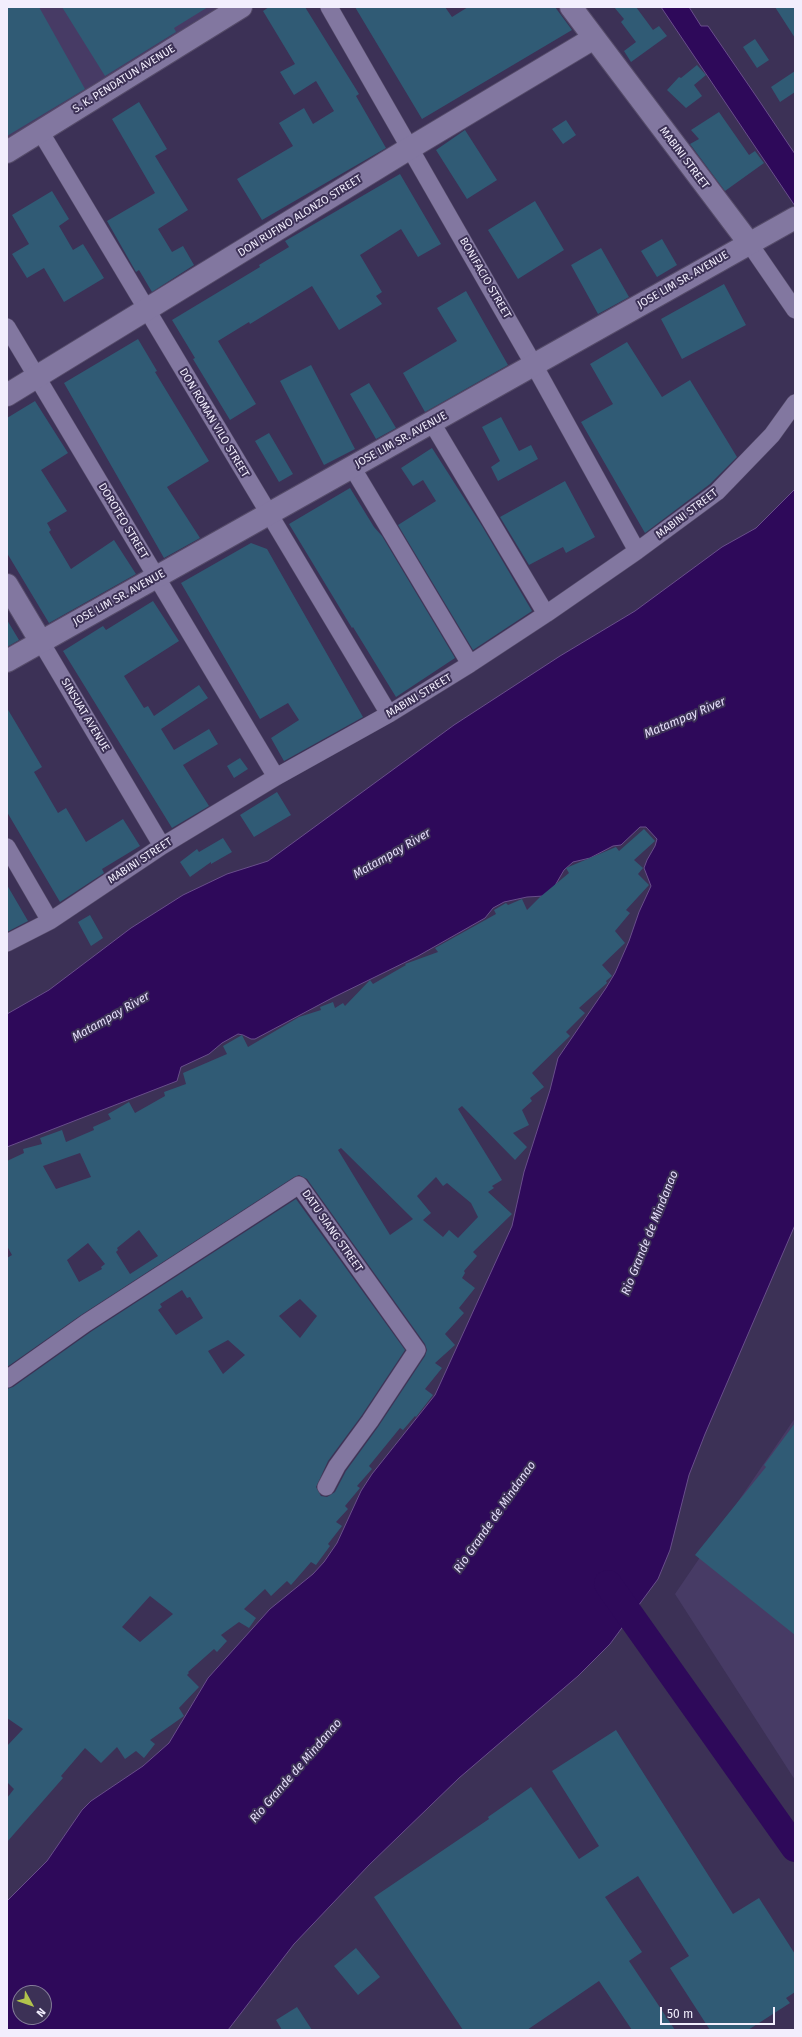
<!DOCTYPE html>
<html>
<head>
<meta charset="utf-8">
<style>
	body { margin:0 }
	#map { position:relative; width:802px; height:2037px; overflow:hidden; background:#3c3156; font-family:"Fira Sans",sans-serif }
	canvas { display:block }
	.frame { position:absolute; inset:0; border:8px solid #f2eefd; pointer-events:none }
	.north { position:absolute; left:12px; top:1985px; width:40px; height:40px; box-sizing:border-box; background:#3c3156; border:1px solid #857d99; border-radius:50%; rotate:130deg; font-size:11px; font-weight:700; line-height:16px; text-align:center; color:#f2eefd }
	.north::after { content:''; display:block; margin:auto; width:14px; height:18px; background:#b2c34c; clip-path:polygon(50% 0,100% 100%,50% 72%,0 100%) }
	.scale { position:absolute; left:660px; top:2007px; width:115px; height:18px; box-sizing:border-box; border:2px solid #f2eefd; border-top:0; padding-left:5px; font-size:12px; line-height:14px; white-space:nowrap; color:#f2eefd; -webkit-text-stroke:3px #3c3156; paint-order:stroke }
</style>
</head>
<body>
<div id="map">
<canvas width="802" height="2037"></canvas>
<div class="frame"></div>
<div class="north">N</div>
<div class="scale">50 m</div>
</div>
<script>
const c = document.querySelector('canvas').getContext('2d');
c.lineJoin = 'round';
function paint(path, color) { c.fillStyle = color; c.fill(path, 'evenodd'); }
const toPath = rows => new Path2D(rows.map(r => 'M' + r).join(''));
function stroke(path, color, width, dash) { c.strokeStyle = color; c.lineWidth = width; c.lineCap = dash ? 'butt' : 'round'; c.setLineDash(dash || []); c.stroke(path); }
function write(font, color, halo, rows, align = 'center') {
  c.font = font + ' "Fira Sans",sans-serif'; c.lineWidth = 4; c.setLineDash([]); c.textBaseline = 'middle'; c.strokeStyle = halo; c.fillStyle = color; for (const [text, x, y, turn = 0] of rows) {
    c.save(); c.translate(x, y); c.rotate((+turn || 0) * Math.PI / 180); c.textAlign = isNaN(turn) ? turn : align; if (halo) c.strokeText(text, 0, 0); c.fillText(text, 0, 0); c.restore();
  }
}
paint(toPath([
	[7,7,225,7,226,9,7,138],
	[795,1418,795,1780,675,1594]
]), '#473b65');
const water = toPath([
	[661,7,689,7,701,26,708,26,756,96,795,154,795,206,661,7],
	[795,489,795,1225,705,1434,689,1475,670,1550,658,1579,610,1644,578,1676,459,1778,369,1865,294,1944,228,2030,7,2030,7,1901,47,1861,82,1810,91,1801,143,1766,169,1743,208,1678,270,1609,313,1574,324,1562,337,1543,361,1491,372,1474,435,1395,512,1226,524,1172,550,1090,558,1058,606,988,615,973,629,941,639,912,651,886,644,868,647,860,655,846,657,839,646,827,640,827,621,845,613,846,590,858,573,862,564,870,553,889,544,896,527,897,504,902,493,908,485,918,418,956,332,998,255,1039,251,1039,243,1035,238,1034,222,1043,209,1054,181,1067,177,1081,7,1147,7,1014,49,990,131,928,183,895,227,874,268,861,454,725,560,656,635,611,722,547,756,528,795,489],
	[20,1993,44,1993,44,2017,20,2017,20,1993]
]);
paint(water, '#2e095a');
stroke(water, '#694e8b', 1);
stroke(toPath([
	[608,1584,795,1848]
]), '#2e095a', 28);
paint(toPath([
	[7,7,39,7,85,89,7,136],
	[62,7,208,7,174,28,176,32,105,76],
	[269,7,305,7,359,94,356,96,386,148,262,220,237,179,293,146,279,123,304,108,313,124,334,111,316,81,294,95,280,72,295,64,263,11],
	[355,7,445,7,452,17,468,7,555,7,572,30,422,119],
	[614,7,636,7,653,30,659,26,667,36,631,62,624,51,636,42,621,22,624,19],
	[775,7,795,7,795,38],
	[755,39,769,60,757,68,743,47],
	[697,65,706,75,694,85,702,96,686,108,667,90,679,77,681,78],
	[795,71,795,92,780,102,771,87],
	[139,102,167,149,155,156,188,210,158,229,172,252,183,246,194,265,152,292,139,270,136,272,107,221,155,193,112,119],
	[719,112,749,155,755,151,764,163,725,191,690,144,699,139,691,130],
	[566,120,576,135,563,144,552,129],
	[465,130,497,180,467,199,436,150],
	[400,174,441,244,418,257,401,229,360,255,382,292,376,296,382,304,339,330,312,286,250,324,249,322,218,341,256,404,230,420,193,359,195,358,172,320,260,267,259,265,289,247,285,241],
	[52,191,69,219,59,226,73,250,83,244,104,278,64,302,44,268,27,278,12,254,29,244,12,215],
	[535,201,564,250,518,279,488,230],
	[662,239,677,265,657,277,641,251],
	[601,248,629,297,598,314,571,265],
	[724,284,746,325,682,359,661,319],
	[466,291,508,365,425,412,403,373,457,341,437,308],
	[138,339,157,371,155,372,209,461,167,487,200,538,164,558,64,383],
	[627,342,662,397,690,380,737,457,710,484,645,533,581,422,613,404,590,364],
	[311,365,355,449,324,465,280,381],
	[369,383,396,428,376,439,350,394],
	[35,401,68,453,41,470,67,511,47,523,51,530,49,532,71,569,114,540,136,574,49,623,7,553,7,418],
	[501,417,519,451,531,445,538,459,498,481,491,467,500,461,482,427],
	[269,433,293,474,279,482,255,441],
	[432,448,482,526,532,611,473,650,398,525,436,501,423,480,413,486,401,468],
	[565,481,595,537,566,553,563,547,529,565,500,517],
	[350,488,374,527,382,536,455,658,396,697,353,627,352,628,289,524],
	[251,543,267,549,363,717,284,761,271,738,299,720,288,703,260,719,181,583],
	[153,601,179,641,124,676,144,708,148,706,154,716,199,685,208,698,161,729,174,750,209,729,218,744,183,765,209,806,172,828,63,651,103,626,106,630],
	[7,620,19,640,7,647],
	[7,708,42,767,34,772,58,813,66,808,86,842,123,819,140,846,102,869,104,873,60,902,7,812],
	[240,758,248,769,234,778,227,766],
	[277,792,291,815,254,837,240,815],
	[644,829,655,841,634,860,643,868,638,874,649,885,626,910,630,913,615,931,625,943,602,965,612,976,606,981,607,983,579,1008,585,1013,566,1032,570,1036,532,1073,544,1087,530,1098,532,1101,522,1110,529,1125,513,1133,527,1147,515,1160,462,1106,458,1109,502,1180,492,1186,494,1188,488,1192,512,1214,473,1252,477,1256,464,1271,465,1273,462,1278,475,1288,459,1308,464,1313,445,1334,455,1345,435,1363,442,1368,425,1389,433,1395,416,1417,415,1416,403,1430,400,1428,369,1466,372,1469,357,1486,360,1488,345,1506,348,1509,336,1522,342,1526,328,1544,330,1546,316,1565,311,1562,291,1585,287,1581,271,1596,265,1589,244,1609,256,1618,249,1628,239,1622,221,1635,227,1641,217,1652,214,1649,188,1672,189,1673,187,1675,199,1687,179,1708,184,1716,150,1740,155,1744,144,1758,136,1751,125,1759,117,1747,101,1763,85,1748,61,1776,63,1778,7,1842,7,1798,14,1789,7,1782,7,1746,23,1729,7,1718,7,1389,13,1387,92,1331,296,1199,405,1350,362,1415,328,1461,316,1487,321,1496,327,1497,335,1492,346,1471,378,1427,425,1356,427,1350,425,1344,307,1179,299,1175,294,1177,81,1315,7,1367,7,1258,12,1255,7,1246,7,1161,24,1153,23,1149,42,1144,40,1138,62,1130,66,1142,94,1130,93,1127,111,1119,108,1114,129,1102,135,1113,165,1096,164,1092,186,1084,183,1073,227,1054,223,1046,242,1035,248,1047,299,1017,321,1010,320,1007,333,1002,335,1008,343,1003,345,1006,370,980,373,984,406,965,405,964,438,952,435,948,496,914,494,910,506,903,508,905,522,899,527,910,540,897,569,873,566,868,616,847,619,851],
	[341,1148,413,1219,390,1235,338,1150],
	[80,1153,91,1177,56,1189,43,1166],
	[436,1177,443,1186,447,1183,471,1203,478,1217,458,1238,449,1230,443,1237,423,1220,431,1213,417,1196],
	[139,1230,158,1256,130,1274,116,1252,118,1250,117,1248],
	[88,1243,105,1264,101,1267,102,1269,79,1282,67,1260],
	[182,1290,187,1298,190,1297,203,1318,176,1335,158,1310,162,1307,160,1304],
	[300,1299,317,1316,300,1338,279,1316],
	[228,1340,245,1355,223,1374,208,1351],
	[150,1596,173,1614,140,1642,122,1627],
	[223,838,232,852,211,864,211,862,190,877,180,862,197,849,199,852],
	[7,885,28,921,7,932],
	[90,915,103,938,91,946,78,922],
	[795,1423,795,1635,695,1555,766,1467,764,1465],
	[616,1730,733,1914,759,1898,795,1954,795,1992,786,1998,790,2003,748,2030,710,2030,670,1968,689,1956,638,1876,605,1897,642,1952,629,1961,675,2030,632,2030,599,1981,527,2030,463,2030,374,1897,489,1819,488,1817,531,1787,579,1859,599,1846,552,1771],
	[356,1948,380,1977,358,1995,334,1966],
	[297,2007,312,2030,282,2030,276,2020]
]), '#305b75');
const street = toPath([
	[329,7,534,365,637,551],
	[40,131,389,714],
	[749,243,795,310],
	[7,327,276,777],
	[432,423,546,614],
	[352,467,470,664],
	[41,642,162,846],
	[7,847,50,921],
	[7,943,50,921,162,846,276,777,389,714,470,664,546,614,637,551,717,492,772,435,795,403],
	[7,1379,86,1323,299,1185,417,1350,370,1421,337,1466,326,1487]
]);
const secondary = toPath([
	[571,7,749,243],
	[7,152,241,7],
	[7,395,410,148,594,38],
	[7,585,41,642],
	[7,661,795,218]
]);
stroke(street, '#554b69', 18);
stroke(secondary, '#554b69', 24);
stroke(street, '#8277a0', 17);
stroke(secondary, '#8277a0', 22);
write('11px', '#f2eefd', '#3c3156', [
	["S. K. PENDATUN AVENUE",124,79,-32],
	["MABINI STREET",684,158,53],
	["DON RUFINO ALONZO STREET",300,216,-32],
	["BONIFACIO STREET",485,278,60],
	["JOSE LIM SR. AVENUE",683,280,-30],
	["DON ROMAN VILO STREET",214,423,59],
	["JOSE LIM SR. AVENUE",401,440,-29],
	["MABINI STREET",687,514,-37],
	["DOROTEO STREET",123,521,59],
	["JOSE LIM SR. AVENUE",119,598,-29],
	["MABINI STREET",419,696,-31],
	["SINSUAT AVENUE",85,715,59],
	["MABINI STREET",140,861,-33],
	["DATU SIANG STREET",332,1231,55]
]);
write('italic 12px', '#e5defa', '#3c3156', [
	["Matampay River",685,718,-23],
	["Matampay River",392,854,-30],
	["Matampay River",111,1017,-30],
	["Rio Grande de Mindanao",650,1233,-68],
	["Rio Grande de Mindanao",495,1517,-55],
	["Rio Grande de Mindanao",296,1771,-49]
]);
</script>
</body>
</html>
